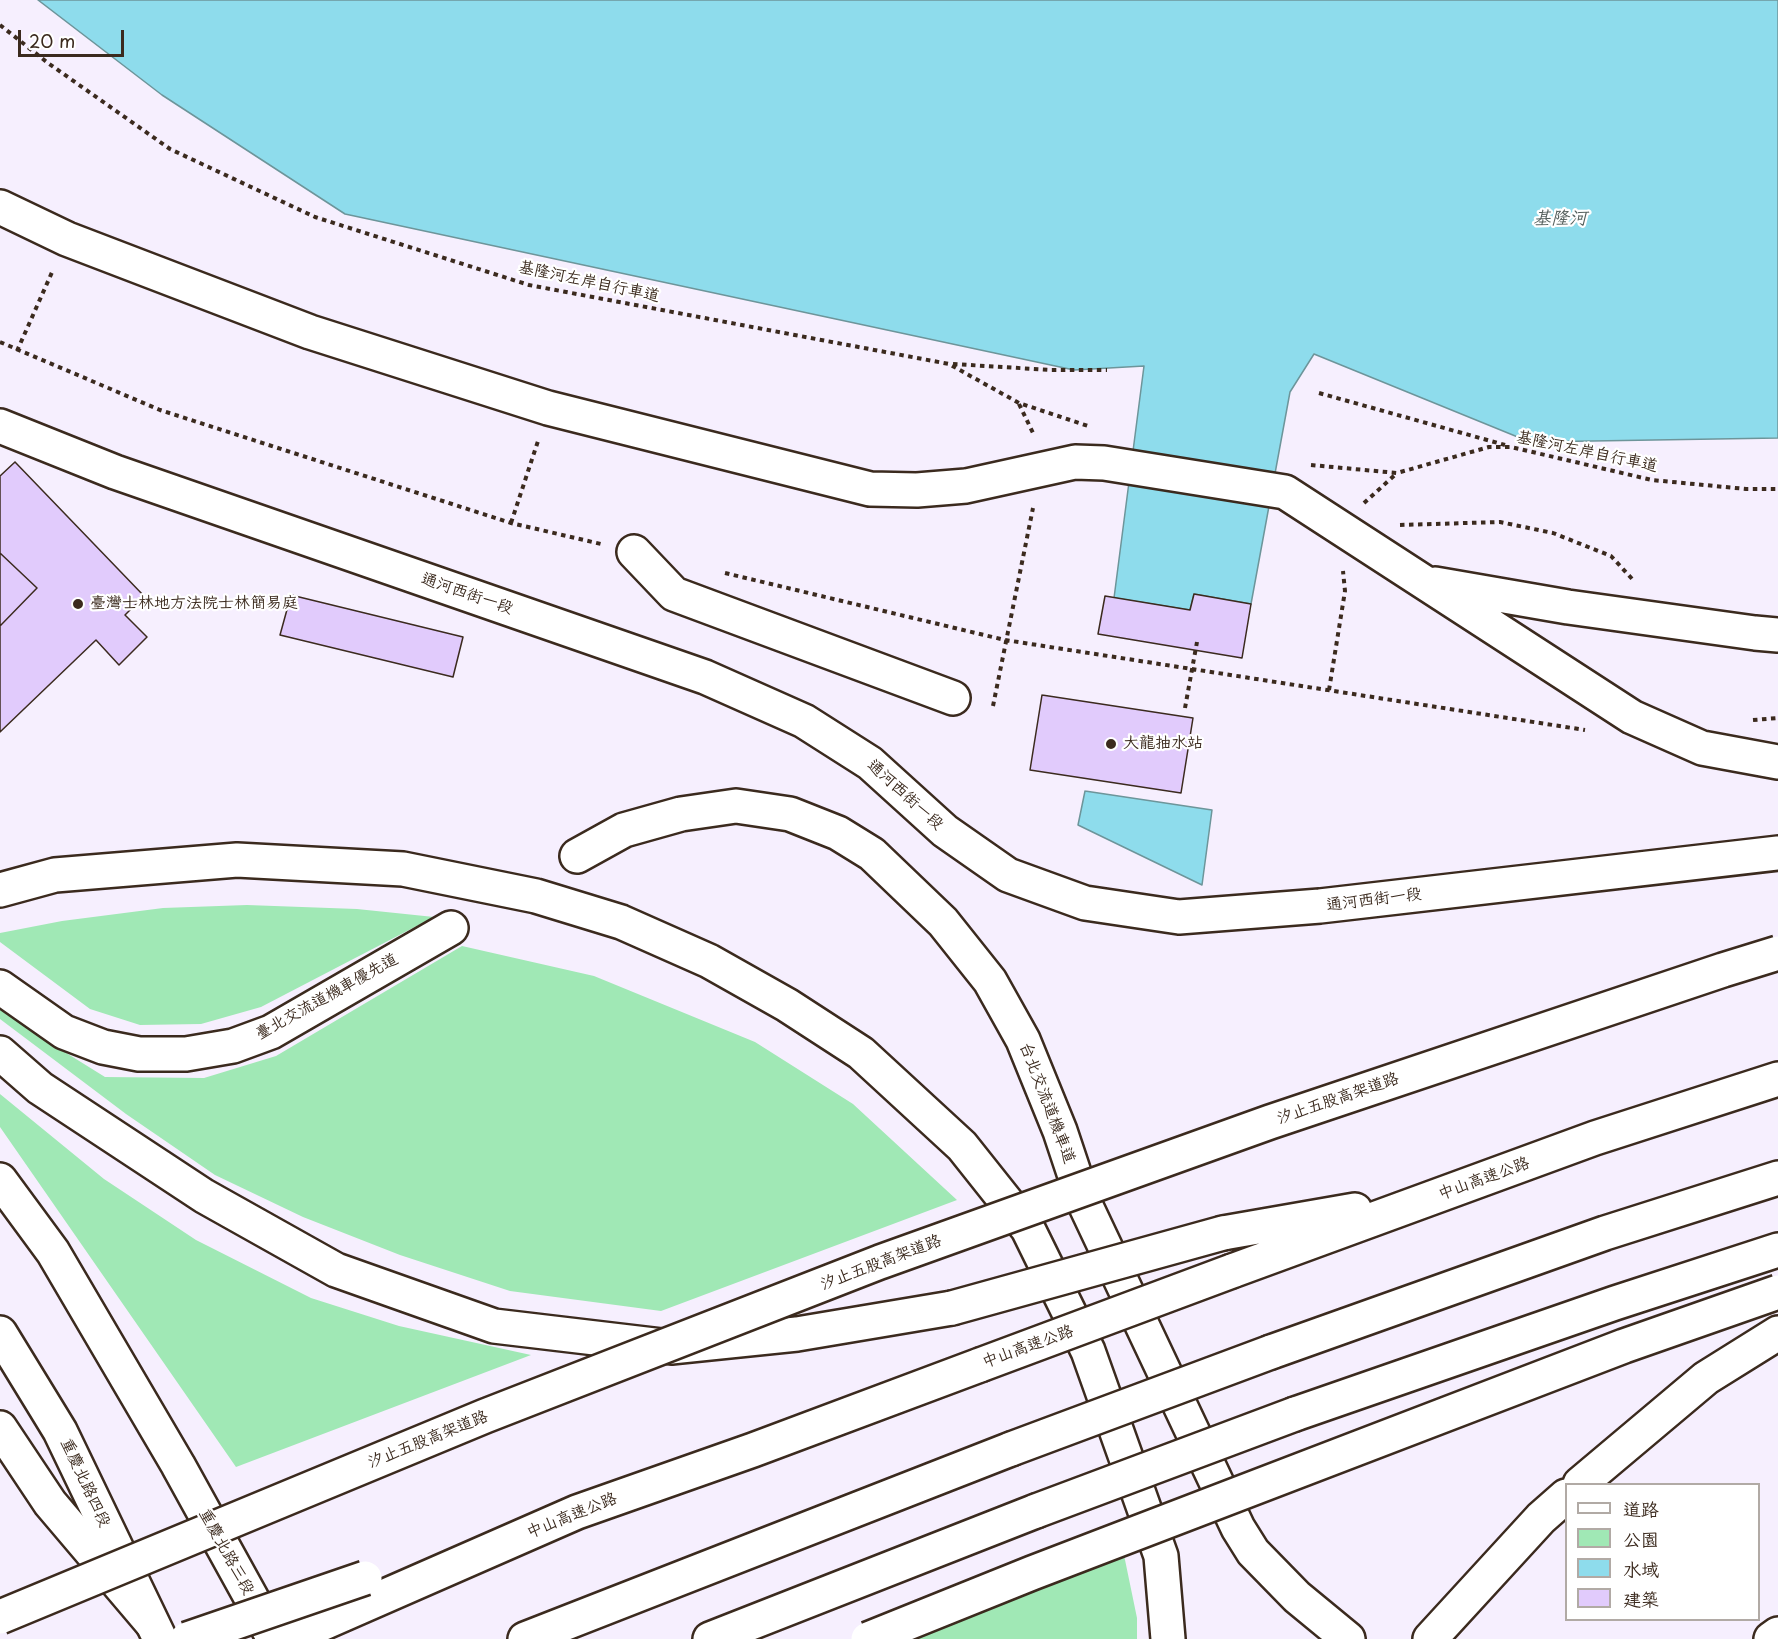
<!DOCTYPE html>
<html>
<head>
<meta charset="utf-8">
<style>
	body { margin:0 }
	#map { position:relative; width:1778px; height:1639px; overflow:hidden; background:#f6effe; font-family:"Playpen Sans","LXGW WenKai TC",sans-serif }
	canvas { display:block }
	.legend { position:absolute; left:1565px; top:1483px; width:195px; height:138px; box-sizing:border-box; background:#fff; border:2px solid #b1aaa5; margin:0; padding:8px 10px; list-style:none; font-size:18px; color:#3b2a1e }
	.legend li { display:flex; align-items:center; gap:12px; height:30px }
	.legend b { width:30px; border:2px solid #b1aaa5 }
	.scale { position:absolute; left:18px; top:30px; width:106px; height:27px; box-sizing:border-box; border:3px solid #3b2a1e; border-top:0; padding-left:8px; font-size:18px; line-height:21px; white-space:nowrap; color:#3b2a1e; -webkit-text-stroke:4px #fff; paint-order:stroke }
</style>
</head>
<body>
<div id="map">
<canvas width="1778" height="1639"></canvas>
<ul class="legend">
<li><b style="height:8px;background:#fff"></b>道路</li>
<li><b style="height:16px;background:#a0e8b5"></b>公園</li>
<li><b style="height:16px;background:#8edcec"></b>水域</li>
<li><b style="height:16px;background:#e1cbfc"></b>建築</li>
</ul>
<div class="scale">20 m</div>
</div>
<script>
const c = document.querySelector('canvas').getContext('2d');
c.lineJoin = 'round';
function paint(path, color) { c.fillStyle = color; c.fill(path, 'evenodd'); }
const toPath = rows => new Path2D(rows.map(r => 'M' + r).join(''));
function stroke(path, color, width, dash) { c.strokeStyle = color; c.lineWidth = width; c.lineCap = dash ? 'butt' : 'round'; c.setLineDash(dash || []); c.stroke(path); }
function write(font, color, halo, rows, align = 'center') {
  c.font = font + ' "Playpen Sans","LXGW WenKai TC",sans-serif'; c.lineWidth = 4.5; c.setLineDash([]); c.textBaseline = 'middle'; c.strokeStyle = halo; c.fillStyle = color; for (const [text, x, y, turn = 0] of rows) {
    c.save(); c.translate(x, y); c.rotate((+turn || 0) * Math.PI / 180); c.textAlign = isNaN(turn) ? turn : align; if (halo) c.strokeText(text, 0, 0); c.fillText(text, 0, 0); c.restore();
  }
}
paint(toPath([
	[247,905,357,909,434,917,261,1007,201,1024,140,1025,90,1009,0,942,0,933,62,921,163,908],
	[462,946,594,976,755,1042,853,1104,957,1200,661,1311,510,1291,400,1255,303,1217,215,1175,126,1114,0,1019,0,1006,47,1041,105,1077,204,1078,276,1056],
	[0,1094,104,1179,196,1240,311,1298,399,1326,531,1355,236,1467,0,1127],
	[1124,1555,1137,1618,1137,1639,895,1639]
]), '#a0e8b5');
const water = toPath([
	[38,0,1778,0,1778,438,1530,442,1314,354,1290,392,1251,604,1194,594,1190,610,1114,598,1144,366,1074,370,345,214,162,95,38,0],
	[1085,791,1212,810,1202,885,1078,825,1085,791]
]);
paint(water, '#8edcec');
stroke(water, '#6d959a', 1.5);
const building = toPath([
	[15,462,144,596,125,615,147,637,119,665,96,640,0,732,0,626,37,588,0,553,0,476,15,462],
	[0,553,37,588,0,626,0,553],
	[1194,594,1251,604,1242,658,1098,634,1105,596,1190,610,1194,594],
	[291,595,463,637,453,677,280,635,291,595],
	[1042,695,1193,718,1181,793,1030,770,1042,695]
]);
paint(building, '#e1cbfc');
stroke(building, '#3b2a1e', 1.5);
const minor = toPath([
	[0,207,67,239,310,332,548,408,870,489,917,490,966,486,1075,462,1104,463,1285,492,1632,717,1702,748,1778,762],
	[0,426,115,472,705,677,804,721,870,763,945,831,1008,875,1085,903,1179,917,1320,906,1778,853],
	[634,552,674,594,953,698],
	[1435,584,1568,607,1755,633,1778,635],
	[577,856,624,830,681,814,736,806,790,814,838,833,872,854,943,922,990,981,1023,1040,1060,1131,1083,1200,1238,1528,1253,1552,1297,1597,1348,1639],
	[0,987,64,1032,103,1047,139,1054,186,1054,233,1046,271,1032,451,928],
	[1771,1639,1778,1634]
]);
const major = toPath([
	[0,1180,53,1252,178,1465,274,1639],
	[0,1333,60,1431,160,1639]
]);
const highway = toPath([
	[0,890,55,875,237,860,403,869,536,896,621,922,709,961,787,1005,861,1053,962,1146,1028,1229,1088,1351,1161,1556,1168,1639],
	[0,1053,40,1088,204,1196,336,1270,494,1326,671,1347,797,1334,952,1308],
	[1223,1233,1355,1210],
	[1232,1271,1595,1138,1778,1079],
	[1271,1352,1605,1233,1778,1178],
	[1295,1414,1615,1303,1778,1250],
	[0,1428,50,1503,151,1622],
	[1580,1484,1706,1378,1778,1333],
	[287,1639,577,1512,753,1450,980,1365],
	[525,1639,1011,1449],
	[710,1639,1036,1511],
	[1430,1639,1541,1518,1566,1496]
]);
stroke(minor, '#3b2a1e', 38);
stroke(major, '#3b2a1e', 38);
stroke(highway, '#3b2a1e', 38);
stroke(toPath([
	[0,25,48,63,170,149,315,217,529,285,949,364,1019,403,1088,426],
	[0,342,160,410,511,523,601,544],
	[17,351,53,270],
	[953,364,1051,370,1107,370],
	[1319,393,1505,445],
	[1019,404,1034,435],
	[1311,465,1397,473,1489,447,1511,447,1652,480,1746,489,1778,489],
	[1364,503,1396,474],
	[511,523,538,441],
	[1400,525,1500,522,1553,533,1611,556,1634,581],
	[725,573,1005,640,1585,730],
	[1329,690,1345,591,1343,571],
	[993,706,1033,508],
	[1185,708,1197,642],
	[1753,720,1778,718]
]), '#3b2a1e', 4, [4.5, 4.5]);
stroke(minor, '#fff', 33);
stroke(major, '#fff', 33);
stroke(highway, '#fff', 33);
const highwayBridge = toPath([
	[952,1308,1223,1233],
	[980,1365,1232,1271],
	[1011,1449,1271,1352],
	[1036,1511,1295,1414],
	[0,1617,485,1416,880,1262,1270,1122,1723,970,1778,953],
	[187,1639,365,1578],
	[868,1639,1032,1573,1624,1346,1778,1292]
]);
stroke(highwayBridge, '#3b2a1e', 38, []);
stroke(highwayBridge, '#fff', 33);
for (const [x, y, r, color] of [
	[78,604,6,"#3b2a1e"],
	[1111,744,6,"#3b2a1e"]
]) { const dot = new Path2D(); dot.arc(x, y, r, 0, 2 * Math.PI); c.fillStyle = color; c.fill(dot); stroke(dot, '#fff', 2); }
write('16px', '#3b2a1e', '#fff', [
	["基隆河左岸自行車道",589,282,12],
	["基隆河左岸自行車道",1587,452,12],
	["通河西街一段",467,594,19],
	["通河西街一段",905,795,42],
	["通河西街一段",1374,900,-7],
	["臺北交流道機車優先道",327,997,-29],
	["汐止五股高架道路",1338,1099,-19],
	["台北交流道機車道",1047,1103,69],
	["中山高速公路",1484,1179,-20],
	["汐止五股高架道路",881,1263,-21],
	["中山高速公路",1028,1347,-20],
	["汐止五股高架道路",428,1440,-22],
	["重慶北路四段",85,1483,65],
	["中山高速公路",572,1516,-22],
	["重慶北路三段",226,1552,61]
]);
write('16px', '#3b2a1e', '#fff', [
	["臺灣士林地方法院士林簡易庭",90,604],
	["大龍抽水站",1123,744]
], 'left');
write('italic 18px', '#545f5c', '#fff', [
	["基隆河",1560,219]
]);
</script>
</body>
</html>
